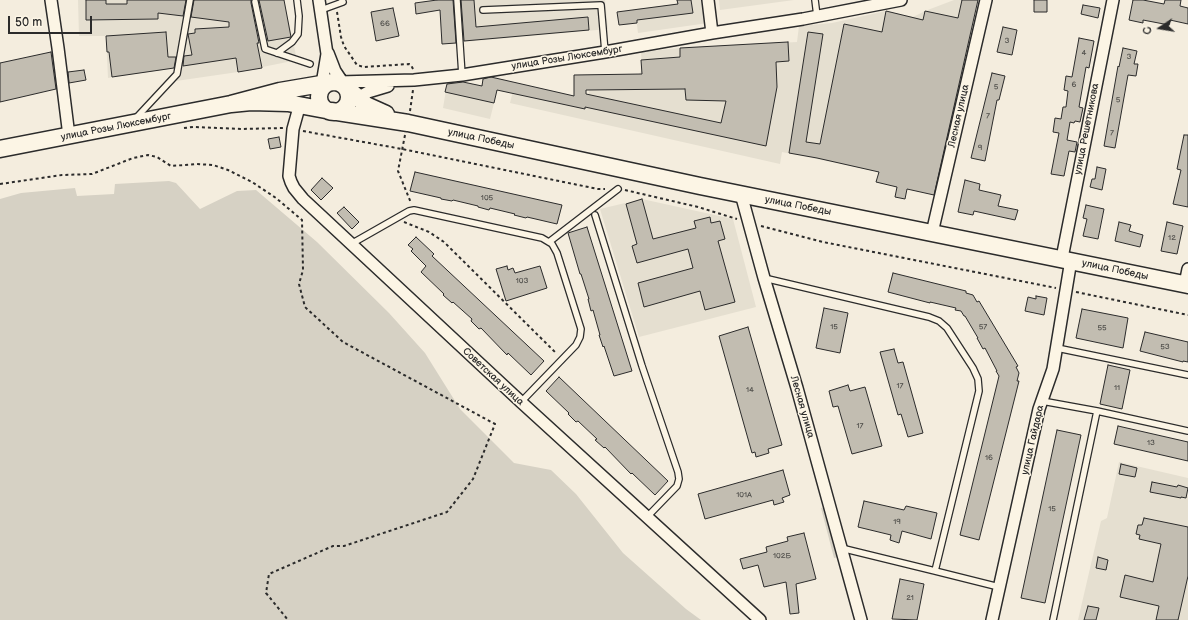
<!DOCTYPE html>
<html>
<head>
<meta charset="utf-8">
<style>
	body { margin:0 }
	#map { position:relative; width:1188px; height:620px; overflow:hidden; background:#f4edde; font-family:"Balsamiq Sans",sans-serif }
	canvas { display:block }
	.north { position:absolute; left:1140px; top:8px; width:40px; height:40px; -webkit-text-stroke:3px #fcf5e5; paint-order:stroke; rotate:258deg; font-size:11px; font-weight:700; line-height:16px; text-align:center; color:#2b2b2b }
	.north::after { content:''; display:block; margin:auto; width:14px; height:18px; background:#2b2b2b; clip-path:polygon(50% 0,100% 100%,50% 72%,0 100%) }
	.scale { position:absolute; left:8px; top:16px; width:84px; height:18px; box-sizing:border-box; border:2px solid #2b2b2b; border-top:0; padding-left:5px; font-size:12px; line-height:14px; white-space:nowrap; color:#2b2b2b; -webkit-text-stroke:3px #fcf5e5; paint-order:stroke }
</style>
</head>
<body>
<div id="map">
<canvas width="1188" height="620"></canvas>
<div class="north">С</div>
<div class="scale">50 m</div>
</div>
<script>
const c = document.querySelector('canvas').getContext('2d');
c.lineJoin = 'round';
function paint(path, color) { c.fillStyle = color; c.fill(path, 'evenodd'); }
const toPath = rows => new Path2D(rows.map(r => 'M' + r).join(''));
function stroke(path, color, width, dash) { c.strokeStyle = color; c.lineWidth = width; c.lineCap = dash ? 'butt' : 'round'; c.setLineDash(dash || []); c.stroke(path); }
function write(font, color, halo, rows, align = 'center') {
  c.font = font + ' "Balsamiq Sans",sans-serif'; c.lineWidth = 3; c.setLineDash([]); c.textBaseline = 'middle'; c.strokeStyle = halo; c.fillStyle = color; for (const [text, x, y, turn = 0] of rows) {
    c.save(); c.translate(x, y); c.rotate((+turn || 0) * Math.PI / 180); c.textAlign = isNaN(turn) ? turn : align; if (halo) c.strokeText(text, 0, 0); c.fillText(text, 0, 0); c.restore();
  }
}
paint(toPath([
	[78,0,284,0,297,60,238,72,176,81,175,68,108,78,106,36,79,36],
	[439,0,605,0,608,29,442,44],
	[677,0,705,0,708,23,638,33,635,9,677,4],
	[719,0,794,0,720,10],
	[954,0,978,0,938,184,782,152,780,164,510,103,515,83,587,99,591,83,574,83,574,75,639,74,642,69,641,52,680,48,797,42,799,26,832,23,886,11,913,17,925,11],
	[484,76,500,79,490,119,443,108,448,78,481,86],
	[642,199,733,219,756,307,639,337,600,209],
	[1119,462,1188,478,1188,620,1078,620,1101,521,1107,518]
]), '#e5dfd0');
paint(toPath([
	[169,181,176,183,200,209,237,191,256,190,317,242,389,313,425,353,460,409,514,463,551,470,576,494,623,553,686,609,701,620,0,620,0,199,21,193,75,188,77,196,114,194,115,184],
	[825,507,838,557,834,558,821,508]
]), '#d6d1c4');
const building = toPath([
	[86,0,106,0,106,4,127,4,127,0,186,0,183,16,158,13,158,19,86,20,86,0],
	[194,0,251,0,251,3,259,43,257,43,262,68,238,72,236,58,183,66,184,56,192,55,188,34,195,33,195,29,229,27,229,22,191,17,194,0],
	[259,0,284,0,291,37,268,41,259,0],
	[437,0,453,0,456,43,442,44,440,10,416,14,415,3,437,0],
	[461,0,474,0,476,27,588,17,589,30,464,41,461,0],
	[677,0,691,0,693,13,637,20,637,23,619,25,617,12,678,4,677,0],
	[962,0,978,0,934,195,907,189,905,199,895,197,897,187,876,182,879,172,817,158,789,153,808,32,823,34,806,142,820,144,844,24,882,32,886,11,923,20,925,11,958,18,962,0],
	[1034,0,1047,0,1047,12,1034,12,1034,0],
	[1133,0,1143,0,1164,4,1165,0,1181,0,1180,6,1188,8,1188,24,1170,20,1169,25,1143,20,1143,23,1129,20,1133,0],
	[1083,5,1100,8,1098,18,1081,14,1083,5],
	[393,8,399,36,376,41,371,12,393,8],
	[1003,27,1017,30,1012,55,997,52,1003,27],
	[166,32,168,57,176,57,174,68,112,77,109,52,107,52,106,36,166,32],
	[1079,38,1094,41,1089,68,1086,67,1079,107,1083,108,1080,122,1075,121,1074,123,1070,122,1067,140,1077,142,1075,152,1069,151,1064,176,1051,174,1059,133,1053,132,1055,118,1061,119,1063,107,1066,107,1068,91,1064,90,1066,76,1072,77,1079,38],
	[788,42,789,61,776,62,777,87,766,146,585,107,585,109,497,90,494,103,445,92,447,84,463,82,482,86,483,79,491,77,574,96,574,75,642,74,641,60,680,57,680,48,788,42],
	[685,89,686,100,726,101,721,123,586,94,586,90,685,89],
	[1123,48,1137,51,1134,64,1138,64,1136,76,1128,75,1115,148,1104,146,1118,66,1119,67,1123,48],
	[51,52,56,89,0,102,0,63,51,52],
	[84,70,86,80,69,83,68,72,84,70],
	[992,73,1005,76,999,100,997,100,985,161,971,158,992,73],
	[1184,135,1188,135,1188,207,1173,204,1181,170,1177,169,1184,135],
	[279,137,281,147,270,149,268,139,279,137],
	[1097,167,1106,169,1102,190,1090,187,1092,179,1095,179,1097,167],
	[415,172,562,205,557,224,527,217,526,218,514,215,515,214,490,208,489,210,478,207,478,206,453,200,452,201,441,199,441,198,410,191,415,172],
	[322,178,333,188,321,200,311,190,322,178],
	[965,180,980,184,979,190,1001,195,998,206,1018,210,1015,220,974,211,973,215,958,212,965,180],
	[642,199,653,239,696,228,694,221,710,217,711,223,720,221,725,239,718,241,735,302,705,310,700,291,644,307,638,283,693,268,688,249,637,263,632,246,637,244,626,204,642,199],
	[1086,205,1104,209,1098,239,1083,236,1087,219,1083,218,1086,205],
	[344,207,359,222,352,229,337,213,344,207],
	[1119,222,1131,225,1129,231,1143,235,1140,247,1115,241,1119,222],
	[1167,222,1183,226,1177,254,1161,251,1167,222],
	[587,227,632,371,614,376,604,346,603,347,599,335,600,335,593,310,591,311,588,299,589,299,581,274,580,274,568,233,587,227],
	[416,237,434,254,432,256,544,361,531,375,508,353,507,355,481,328,479,329,471,321,472,319,453,302,452,303,443,295,444,294,421,272,426,266,411,251,413,249,408,245,416,237],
	[507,266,508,270,513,268,515,273,540,266,547,288,506,301,496,269,507,266],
	[893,273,966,291,966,293,973,295,977,302,979,301,1018,366,1016,367,1019,373,1017,381,1019,381,979,540,960,535,999,376,996,371,997,371,985,348,983,349,977,338,978,338,965,316,964,316,961,311,955,310,956,308,930,302,930,303,888,292,893,273],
	[1036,296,1047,298,1044,315,1025,311,1028,297,1036,299,1036,296],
	[824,308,848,313,840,353,816,348,824,308],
	[1082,309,1128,318,1123,348,1076,338,1082,309],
	[748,327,782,445,768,449,769,453,756,457,755,452,752,453,719,336,748,327],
	[1145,332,1188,342,1188,362,1183,361,1183,362,1140,351,1145,332],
	[894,349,898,363,903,362,923,433,908,437,901,414,898,415,880,352,894,349],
	[1108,365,1130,370,1122,409,1100,404,1108,365],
	[559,377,668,481,655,495,632,473,631,474,605,447,604,448,595,440,597,439,578,421,576,422,568,414,569,413,546,391,559,377],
	[848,385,850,391,865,387,882,446,852,454,838,406,833,407,829,391,848,385],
	[1118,426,1188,442,1188,461,1114,444,1118,426],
	[1057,430,1081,435,1045,603,1021,598,1057,430],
	[1121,464,1137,468,1135,477,1119,474,1121,464],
	[783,470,790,495,782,498,784,502,774,505,773,500,705,519,698,494,783,470],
	[1152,482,1177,487,1178,485,1188,488,1186,498,1181,497,1181,498,1150,492,1152,482],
	[864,501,904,510,906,506,937,513,931,539,902,531,899,543,890,540,891,535,858,527,864,501],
	[1144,518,1188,527,1188,576,1178,620,1156,620,1159,606,1120,597,1125,575,1153,582,1161,544,1139,539,1140,535,1136,534,1138,525,1142,525,1144,518],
	[804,533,816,579,796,584,799,613,790,614,786,582,764,587,758,565,743,569,740,559,767,552,766,547,788,541,787,537,804,533],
	[1098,557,1108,560,1106,570,1096,568,1098,557],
	[900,579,924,584,917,620,892,619,900,579],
	[1088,606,1099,608,1096,620,1084,620,1088,606]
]);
paint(building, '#c2bdb1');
stroke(building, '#2b2b2b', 1);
const lane = toPath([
	[457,0,462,75],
	[815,0,817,16],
	[255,2,265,49,310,64],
	[321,10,343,2,342,0],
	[483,10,601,5,605,52],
	[277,53,292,42,298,34,299,16,297,0],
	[136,118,177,74,190,0],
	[595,215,642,366,678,472,679,479,677,486,647,517],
	[549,242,618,189],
	[351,244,409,211,414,210,542,238,552,244,557,253,581,329,580,337,576,345,521,402],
	[764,278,929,317,939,321,947,328,973,368,978,379,979,391,935,571,841,548],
	[1057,348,1188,375],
	[1042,401,1097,411,1053,620],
	[1097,411,1188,431],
	[935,571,999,587]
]);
const street = toPath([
	[51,0,58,48,69,136],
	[319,0,327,54,320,96],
	[708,0,712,33],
	[328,53,335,71,345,86],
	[339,82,414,80,462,75,605,52,712,33,803,19,901,0],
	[347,104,368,92,388,86],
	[302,105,298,111,293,129,289,176,291,182,294,188,303,199,521,402,760,620],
	[741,194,764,278,797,388,861,620],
	[932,233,986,0],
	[1062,258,1113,0],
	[1185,284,1188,269],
	[992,620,1039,409,1053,369,1071,260]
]);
const secondary = toPath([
	'319 97a15 15 0 1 1 30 0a15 15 0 1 1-30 0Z',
	[345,86,366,105,386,114],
	[231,104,251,102,288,103,331,111,408,123,700,186,1188,285],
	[0,149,231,104,280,91,333,82]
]);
stroke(lane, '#2b2b2b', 8);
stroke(street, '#2b2b2b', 14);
stroke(secondary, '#2b2b2b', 19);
stroke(toPath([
	[337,12,341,37,344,46,357,65,364,67,409,64,411,65,413,69],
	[410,111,413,90],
	[184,128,193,127,241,129,283,128],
	[303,131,402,149,598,189,605,189],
	[405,135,398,171,411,203],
	[0,184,62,175,92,174,133,158,148,155,157,157,171,166,197,164,213,165,228,170,252,182,276,198,302,220,303,270,299,284,305,307,343,342,495,424,473,479,447,512,344,546,333,546,269,574,266,593,288,620],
	[625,190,698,207,737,219],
	[404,222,429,232,444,242,557,354],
	[761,226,823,242,1056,288],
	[1076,292,1188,315]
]), '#2b2b2b', 2, [3, 3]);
stroke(lane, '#fcf5e5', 5.5);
stroke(street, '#fcf5e5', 11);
stroke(secondary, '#fcf5e5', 16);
write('8px', '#51504c', null, [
	["66",385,24],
	["3",1007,41],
	["4",1084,53],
	["3",1129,57],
	["6",1074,85],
	["5",996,87],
	["5",1118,100],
	["7",988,116],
	["7",1112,133],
	["9",980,148],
	["105",487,198],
	["12",1172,238],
	["103",522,281],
	["15",834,327],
	["57",983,327],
	["55",1102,328],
	["53",1165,347],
	["17",900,386],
	["11",1117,388],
	["14",750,390],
	["17",860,426],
	["13",1151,443],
	["16",989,458],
	["101А",744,495],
	["15",1052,509],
	["19",897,522],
	["102Б",782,556],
	["21",910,598]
]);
write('10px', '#2b2b2b', '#fcf5e5', [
	["улица Розы Люксембург",567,58,-9],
	["Лесная улица",959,116,-77],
	["улица Розы Люксембург",116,127,-11],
	["улица Решетникова",1087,129,-79],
	["улица Победы",481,139,12],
	["улица Победы",798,206,11],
	["улица Победы",1115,270,12],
	["Советская улица",493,377,43],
	["Лесная улица",802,407,74],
	["улица Гайдара",1033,440,-77]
]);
</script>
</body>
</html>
